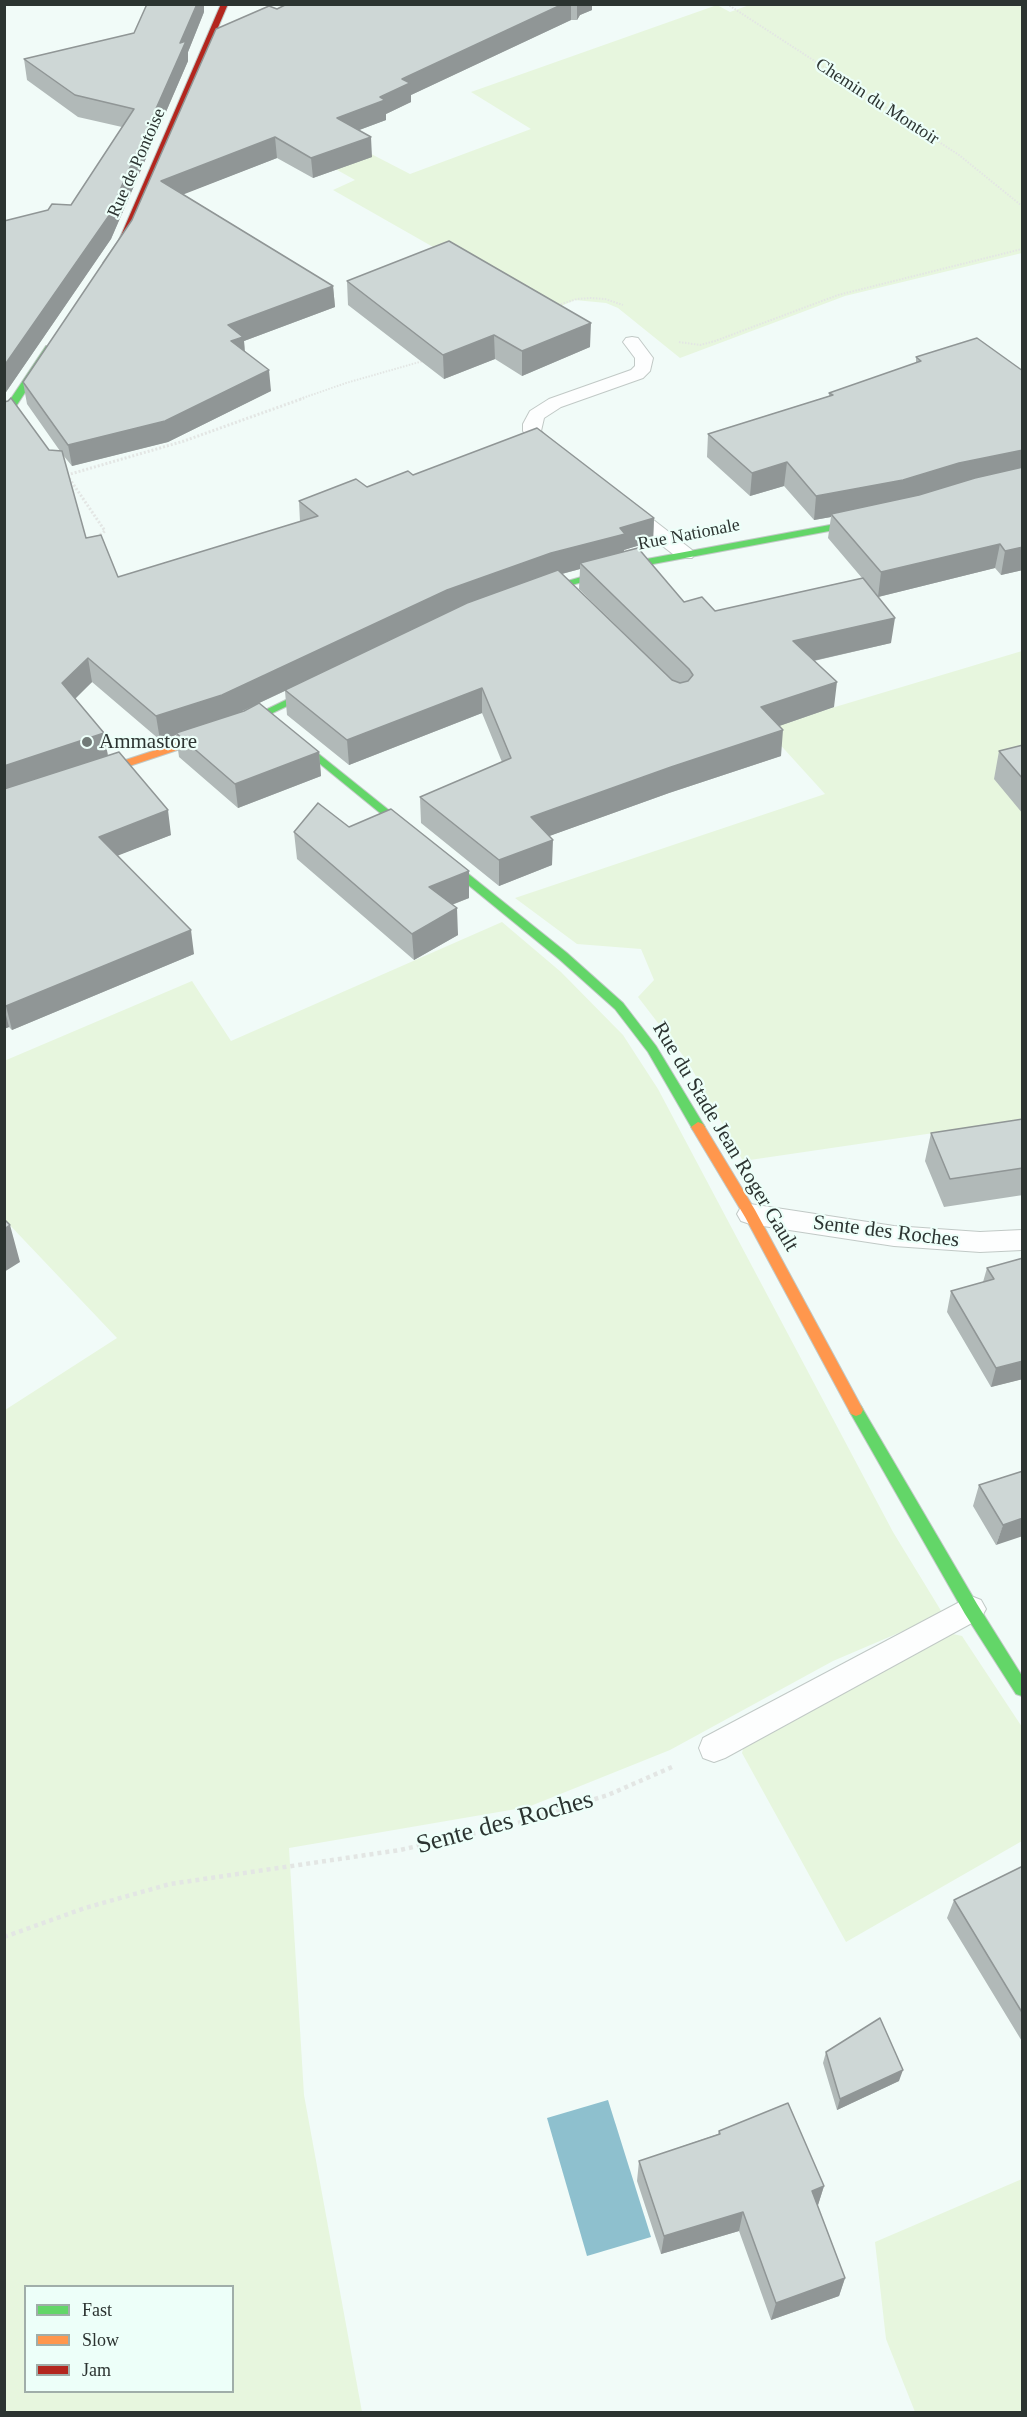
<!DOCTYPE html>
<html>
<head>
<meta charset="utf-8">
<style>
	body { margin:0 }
	#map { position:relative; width:1027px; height:2417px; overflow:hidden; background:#f1fbf8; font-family:Georgia,serif }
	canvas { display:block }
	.frame { position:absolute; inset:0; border:6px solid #2c3431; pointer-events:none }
	.legend { position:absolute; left:24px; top:2285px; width:210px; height:108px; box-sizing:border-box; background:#edfff9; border:2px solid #a0aea9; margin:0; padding:8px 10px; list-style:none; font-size:18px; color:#2c3431 }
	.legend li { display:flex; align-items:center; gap:12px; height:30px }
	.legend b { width:30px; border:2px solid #a0aea9 }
</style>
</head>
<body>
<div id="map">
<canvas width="1027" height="2417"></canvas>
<div class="frame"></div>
<ul class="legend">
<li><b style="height:8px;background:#63d668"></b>Fast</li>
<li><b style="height:8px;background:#ff974d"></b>Slow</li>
<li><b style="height:8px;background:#b3261e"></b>Jam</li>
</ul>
</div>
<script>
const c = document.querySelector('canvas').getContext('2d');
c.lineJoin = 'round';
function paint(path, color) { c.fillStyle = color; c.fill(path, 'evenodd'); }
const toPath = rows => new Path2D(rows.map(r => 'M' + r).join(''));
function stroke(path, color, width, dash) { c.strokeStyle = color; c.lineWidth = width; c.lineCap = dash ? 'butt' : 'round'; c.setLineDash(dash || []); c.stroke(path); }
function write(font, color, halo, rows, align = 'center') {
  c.font = font + ' Georgia,serif'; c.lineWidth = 4.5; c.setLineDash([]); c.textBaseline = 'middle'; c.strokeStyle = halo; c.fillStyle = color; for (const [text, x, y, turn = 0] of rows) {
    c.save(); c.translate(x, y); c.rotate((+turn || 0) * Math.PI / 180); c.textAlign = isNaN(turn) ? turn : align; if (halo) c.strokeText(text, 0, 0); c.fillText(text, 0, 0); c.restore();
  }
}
paint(toPath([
	[752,4,1022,5,1022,253,845,296,680,358,618,308,606,303,575,300,547,312,542,309,333,190,355,180,309,154,346,141,410,174,531,129,471,92,717,5,730,12],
	[1022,651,1022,1120,743,1161,688,1062,638,997,654,980,641,949,577,944,515,898,825,794,765,728],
	[502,922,561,972,623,1035,658,1089,893,1532,943,1614,833,1661,670,1750,528,1807,289,1848,304,2095,362,2412,5,2412,5,1410,117,1338,5,1220,4,1061,192,981,231,1041],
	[26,2286,232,2286,232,2392,26,2392],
	[944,1632,962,1636,1022,1727,1022,1841,846,1942,742,1753,747,1734],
	[1022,2179,1022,2412,915,2412,886,2339,875,2242]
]), '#e7f6de');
paint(toPath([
	[608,2100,651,2237,587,2256,547,2118]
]), '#8ec0ce');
const lane = toPath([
	[632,337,638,338,653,358,650,371,643,378,561,407,544,418,541,431,563,453,560,457,554,458,548,457,532,444,523,431,523,424,530,411,549,399,631,370,635,366,635,358,623,342,626,338,632,337],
	[626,502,633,504,692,550,695,554,692,558,678,558,619,512,617,508,619,504,626,502],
	[750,1204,894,1226,980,1232,1022,1230,1022,1250,980,1252,894,1246,750,1224,741,1221,737,1214,741,1207,750,1204],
	[971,1596,981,1600,986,1609,981,1618,725,1758,714,1762,703,1758,699,1748,703,1738,971,1596]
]);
const fast = toPath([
	[46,346,54,348,9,417,4,420,4,409,46,346],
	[873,517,878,520,877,522,637,567,528,597,523,594,636,561,873,517],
	[327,680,331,681,331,685,260,719,252,719,251,717,327,680],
	[285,727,567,953,623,1003,656,1046,705,1127,703,1130,693,1130,648,1052,615,1009,559,959,281,732,281,728,285,727],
	[856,1404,861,1406,977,1604,1022,1676,1022,1696,1016,1694,965,1614,851,1414,849,1410,851,1406,856,1404]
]);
const slow = toPath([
	[256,714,260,715,260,719,240,729,4,808,4,800,232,725,256,714],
	[698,1122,703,1124,755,1210,861,1406,863,1410,861,1414,856,1416,851,1414,745,1217,691,1127,698,1122]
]);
const jam = toPath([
	[221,4,228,4,127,240,110,265,104,265,103,263,119,240,221,4]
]);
stroke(lane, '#c1c9c6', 2);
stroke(fast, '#c1c9c6', 2);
stroke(slow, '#c1c9c6', 2);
stroke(jam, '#c1c9c6', 2);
stroke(toPath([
	[727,4,959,155,1022,206],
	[555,306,577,299,591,298,605,299,623,305],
	[679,342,700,345,715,341,838,295,1022,249],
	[300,399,346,383,423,361]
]), '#e3e6e4', 2, [1.5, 1.5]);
stroke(toPath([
	[67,475,184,441,304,398],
	[67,475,105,531,96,538]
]), '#e3e6e4', 3, [2, 2]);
stroke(toPath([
	[4,1937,85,1908,170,1884,400,1850,508,1826,608,1795,672,1767]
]), '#e3e6e4', 4.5, [4, 4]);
paint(lane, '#fdfefe');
paint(fast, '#63d668');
paint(slow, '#ff974d');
paint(jam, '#b3261e');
paint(toPath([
	[287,4,592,4,592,10,580,15,577,20,571,20,411,95,411,102,386,114,386,120,359,130,372,157,313,178,277,158,183,194,333,286,335,307,244,341,245,351,271,391,168,442,72,466,63,455,86,538,118,577,300,522,299,501,367,487,413,475,654,518,653,541,624,550,624,552,684,602,715,611,862,578,828,538,831,517,814,520,784,486,750,496,707,457,708,434,829,396,829,393,916,363,916,357,1023,371,1023,570,1001,575,995,568,878,597,891,643,814,661,834,707,779,726,781,756,669,793,549,836,552,865,499,886,421,823,420,797,502,762,482,713,349,765,287,715,285,691,238,713,319,752,321,776,238,808,179,757,176,735,160,740,92,682,75,698,104,733,108,756,171,835,118,855,194,954,12,1030,9,1027,4,1029,4,402,49,450,60,451,27,404,23,382,277,9],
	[580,569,579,589,673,681,562,574],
	[204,12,188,52,188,61,111,239,4,395,4,221,71,205,122,127,78,117,27,80,24,59,134,33],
	[347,281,590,347,522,376,495,359,444,379,348,305],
	[1023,745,1023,814,994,779,999,751],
	[349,827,469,871,469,898,452,905,458,935,414,960,297,859,294,832],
	[1023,1119,1023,1195,944,1207,925,1161,931,1133],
	[1023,1258,1023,1379,991,1387,947,1312,951,1291,983,1282,987,1268],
	[1023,1471,996,1545,973,1506,979,1485],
	[1023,1866,1023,2043,947,1918,954,1900],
	[826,2052,899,2081,837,2110,823,2063],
	[719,2131,824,2186,818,2205,817,2205,845,2278,839,2296,771,2320,739,2231,661,2254,637,2181,639,2161,718,2134]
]), '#b1b9b8');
paint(toPath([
	[197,4,204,4,204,12,188,52,188,61,111,239,4,395,4,366,180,43],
	[563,4,571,4,571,20,411,95,411,102,386,114,386,120,338,138,337,118,380,97,402,79],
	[577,4,592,4,592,10,580,15,577,20],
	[275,137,277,158,164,202,161,181],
	[371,137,372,157,313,178,311,158],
	[333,286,335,307,244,341,245,358,234,362,228,325],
	[591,323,590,347,522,376,522,351],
	[494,335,495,359,444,379,443,355],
	[269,370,271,391,168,442,72,466,68,445],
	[1023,450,1023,472,899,504,831,514,831,517,814,520,816,496,959,463],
	[787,462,784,486,750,496,752,473],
	[654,518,653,541,624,550,624,558,580,563,580,569,550,577,448,614,225,719,176,733,176,735,160,740,156,716,447,590,620,528],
	[1000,544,995,568,878,597,881,572],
	[1023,547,1023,570,1001,575,1005,551],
	[895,618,891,643,790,666,793,641],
	[88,658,92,682,67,707,62,683],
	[837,682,834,707,759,733,761,707],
	[482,688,482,713,349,765,347,740],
	[783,730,781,756,669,793,530,843,531,817,671,767],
	[104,733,108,757,4,791,4,766],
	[319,752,321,776,238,808,235,784],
	[168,810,171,835,104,861,99,837],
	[553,840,552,865,499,886,499,860],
	[469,871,469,898,430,913,429,887],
	[457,908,458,935,414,960,412,934],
	[191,930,194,954,12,1030,6,1006],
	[4,1007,9,1027,4,1029],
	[10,1225,20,1262,4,1272,4,1229],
	[1023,1361,1023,1379,991,1387,996,1368],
	[1023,1518,1023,1536,996,1545,1003,1525],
	[903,2070,899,2081,837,2110,840,2099],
	[824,2186,818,2205,806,2210,812,2191],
	[743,2212,739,2231,661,2254,664,2236],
	[845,2278,839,2296,771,2320,776,2303]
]), '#909696');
const building = toPath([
	[147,4,197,4,180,43,186,41,108,217,4,366,4,221,48,210,52,204,71,205,134,109,75,95,24,59,134,33,147,4],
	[287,4,563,4,402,79,410,83,380,97,385,100,337,118,371,137,311,158,275,137,161,181,333,286,228,325,243,337,231,341,269,370,165,421,68,445,23,382,132,220,216,29,269,6,277,9,287,4],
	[449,241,591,323,522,351,494,335,443,355,347,281,449,241],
	[977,338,1023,371,1023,450,959,463,903,480,816,496,787,462,752,473,708,434,833,395,829,393,921,361,916,357,977,338],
	[11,398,49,450,62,451,86,538,101,535,118,577,318,516,299,501,356,479,367,487,408,471,413,475,537,428,654,518,620,528,625,534,551,553,447,590,222,695,156,716,88,658,62,683,104,733,4,766,4,402,8,401,11,398],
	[1023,467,1023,547,1005,551,1000,544,881,572,831,514,919,495,975,478,1023,467],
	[638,548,684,602,702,597,715,611,863,578,895,618,793,641,837,682,761,707,783,730,671,767,531,817,553,840,499,860,420,797,511,758,482,688,347,740,285,690,467,603,558,570,672,680,680,683,688,681,693,675,689,669,580,563,638,548],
	[259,703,319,752,235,784,176,733,244,711,259,703],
	[1023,745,1023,779,999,751,1023,745],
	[119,752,168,810,99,837,191,930,6,1006,4,1004,4,789,119,752],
	[318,803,349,827,391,809,469,871,429,887,457,908,412,934,294,832,318,803],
	[1023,1119,1023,1168,950,1179,931,1133,1023,1119],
	[4,1219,10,1225,4,1229,4,1219],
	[1023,1258,1023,1361,996,1368,951,1291,994,1279,987,1268,1023,1258],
	[1023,1471,1023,1518,1003,1525,979,1485,1023,1471],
	[1023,1866,1023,2014,954,1900,1023,1866],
	[880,2018,903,2070,840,2099,826,2052,880,2018],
	[788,2103,824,2186,812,2191,845,2278,776,2303,743,2212,664,2236,639,2161,720,2134,719,2131,788,2103]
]);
paint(building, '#ced7d6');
stroke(building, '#909696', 1.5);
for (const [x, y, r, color] of [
	[87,742,6,"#717a77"]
]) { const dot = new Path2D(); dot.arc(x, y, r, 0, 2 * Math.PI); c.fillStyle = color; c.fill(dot); stroke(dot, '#edfff9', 2); }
write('18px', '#2c3431', '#edfff9', [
	["Chemin du Montoir",877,102,33],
	["Rue de Pontoise",137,163,-66],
	["Rue Nationale",689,535,-11]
]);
write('21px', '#2c3431', '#edfff9', [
	["Ammastore",99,742]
], 'left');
write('21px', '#2c3431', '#edfff9', [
	["Rue du Stade Jean Roger Gault",725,1137,59],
	["Sente des Roches",886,1232,7]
]);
write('26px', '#2c3431', '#edfff9', [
	["Sente des Roches",505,1823,-15]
]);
</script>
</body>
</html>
